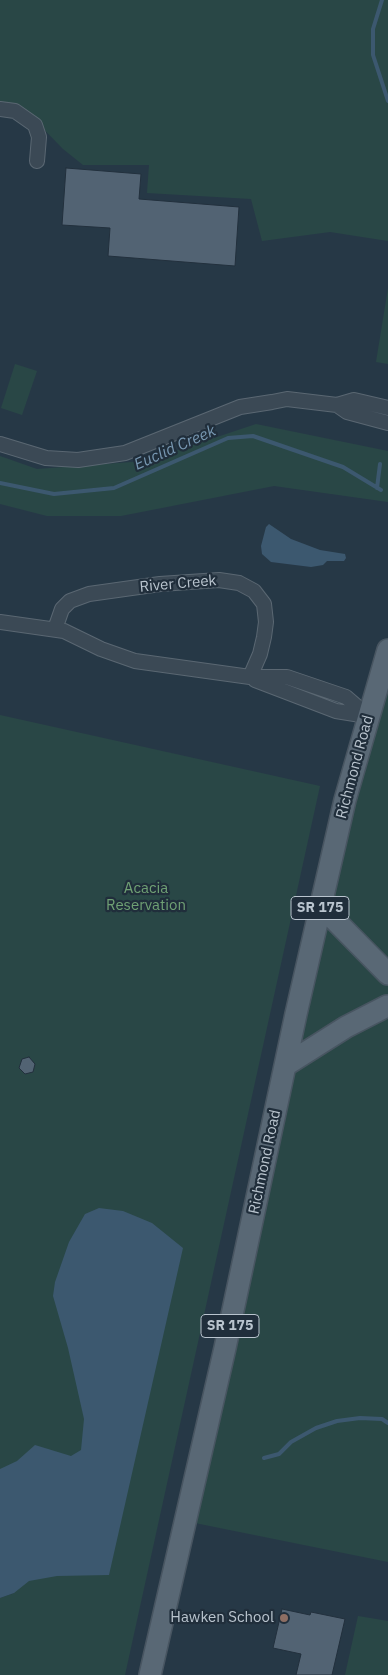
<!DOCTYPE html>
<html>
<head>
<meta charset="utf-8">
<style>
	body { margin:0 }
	canvas { display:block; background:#263846 }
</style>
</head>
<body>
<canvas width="388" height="1675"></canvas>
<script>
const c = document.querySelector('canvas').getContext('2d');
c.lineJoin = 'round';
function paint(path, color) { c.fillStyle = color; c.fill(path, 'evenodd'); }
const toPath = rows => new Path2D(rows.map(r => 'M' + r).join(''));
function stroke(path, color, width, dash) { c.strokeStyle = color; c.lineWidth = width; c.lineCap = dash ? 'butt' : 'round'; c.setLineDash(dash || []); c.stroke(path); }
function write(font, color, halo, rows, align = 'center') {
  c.font = font + ' "IBM Plex Sans",sans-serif'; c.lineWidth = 4.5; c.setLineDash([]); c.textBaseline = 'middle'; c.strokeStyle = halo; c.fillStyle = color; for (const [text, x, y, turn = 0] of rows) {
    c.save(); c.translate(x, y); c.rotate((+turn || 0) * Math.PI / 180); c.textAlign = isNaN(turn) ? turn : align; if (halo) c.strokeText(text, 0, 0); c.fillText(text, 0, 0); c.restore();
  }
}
paint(toPath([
	[0,0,388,0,388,241,330,232,262,241,251,199,147,193,149,165,83,165,63,149,25,110,0,105],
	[388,288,388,364,376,362],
	[15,364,37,371,22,415,1,408],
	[256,424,388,451,388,502,274,486,121,516,47,516,0,504,0,456,37,469,145,461],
	[388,650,388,1562,185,1521],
	[0,715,320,786,125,1675,0,1675,0,1598,14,1593,0,1589],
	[358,1616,388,1621,388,1675,345,1675]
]), '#294746');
paint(toPath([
	[269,524,291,539,320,550,345,554,346,558,344,561,327,561,323,565,311,567,271,562,262,554,261,546,266,527],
	[99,1208,123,1211,152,1223,183,1248,109,1575,57,1576,29,1581,14,1593,0,1598,0,1469,17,1461,35,1445,71,1456,81,1450,84,1419,68,1348,53,1296,55,1282,69,1242,85,1214]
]), '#3c586f');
stroke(toPath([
	[382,0,373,29,373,55,388,101],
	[0,483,54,494,114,488,228,438,253,436,343,467,381,490],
	[377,488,380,464],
	[264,1458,279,1454,291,1442,316,1428,337,1421,360,1418,382,1419,388,1423]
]), '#3c586f', 4);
const building = toPath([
	[66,168,141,174,139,199,239,207,235,266,108,256,110,228,62,225,66,168],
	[29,1057,35,1064,33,1072,25,1074,19,1068,22,1059,29,1057],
	[282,1609,310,1615,311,1612,345,1619,332,1675,296,1675,301,1654,273,1648,282,1609]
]);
paint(building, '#526373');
stroke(building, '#22303d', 1);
const street = toPath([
	[0,109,15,111,35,125,39,137,37,161],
	[337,405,347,412,388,423],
	[0,444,46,458,78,460,125,453,240,407,272,402,287,399,337,405,354,400,388,408],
	[0,622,64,631,101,649,135,661,250,677,287,677,346,697,368,716],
	[55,629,62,609,70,601,89,594,160,584,219,580,239,583,254,591,264,604,266,622,264,637,260,654,250,677],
	[255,680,336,711,367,716]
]);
const primary = toPath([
	[321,906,388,974],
	[286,1065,346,1027,387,1006],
	[150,1675,225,1348,296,1014,345,800,388,650]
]);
stroke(street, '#5a6772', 16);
stroke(primary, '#485561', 24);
stroke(street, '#3b4955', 14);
stroke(primary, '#596875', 21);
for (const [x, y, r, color] of [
	[284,1618,5,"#8d6e63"]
]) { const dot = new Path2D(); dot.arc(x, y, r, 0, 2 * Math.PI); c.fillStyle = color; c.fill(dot); stroke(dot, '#202e3b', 2); }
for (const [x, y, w] of [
	[320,908,58],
	[230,1326,58]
]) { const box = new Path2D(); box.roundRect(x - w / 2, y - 11.5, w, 23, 4); c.fillStyle = '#202e3b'; c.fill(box); stroke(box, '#b9c4ce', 1); }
write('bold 14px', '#b9c4ce', null, [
	["SR 175",320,908],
	["SR 175",230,1326]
]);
write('15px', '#b9c4ce', '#202e3b', [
	["River Creek",178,584,-5],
	["Richmond Road",355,767,-75],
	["Richmond Road",265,1162,-78]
]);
write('15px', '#6fa074', '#202e3b', [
	["Acacia",146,889],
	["Reservation",146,906]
]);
write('15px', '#b9c4ce', '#202e3b', [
	["Hawken School",274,1618]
], 'right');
write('italic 16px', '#7898b2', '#202e3b', [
	["Euclid Creek",175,448,-24]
]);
</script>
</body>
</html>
